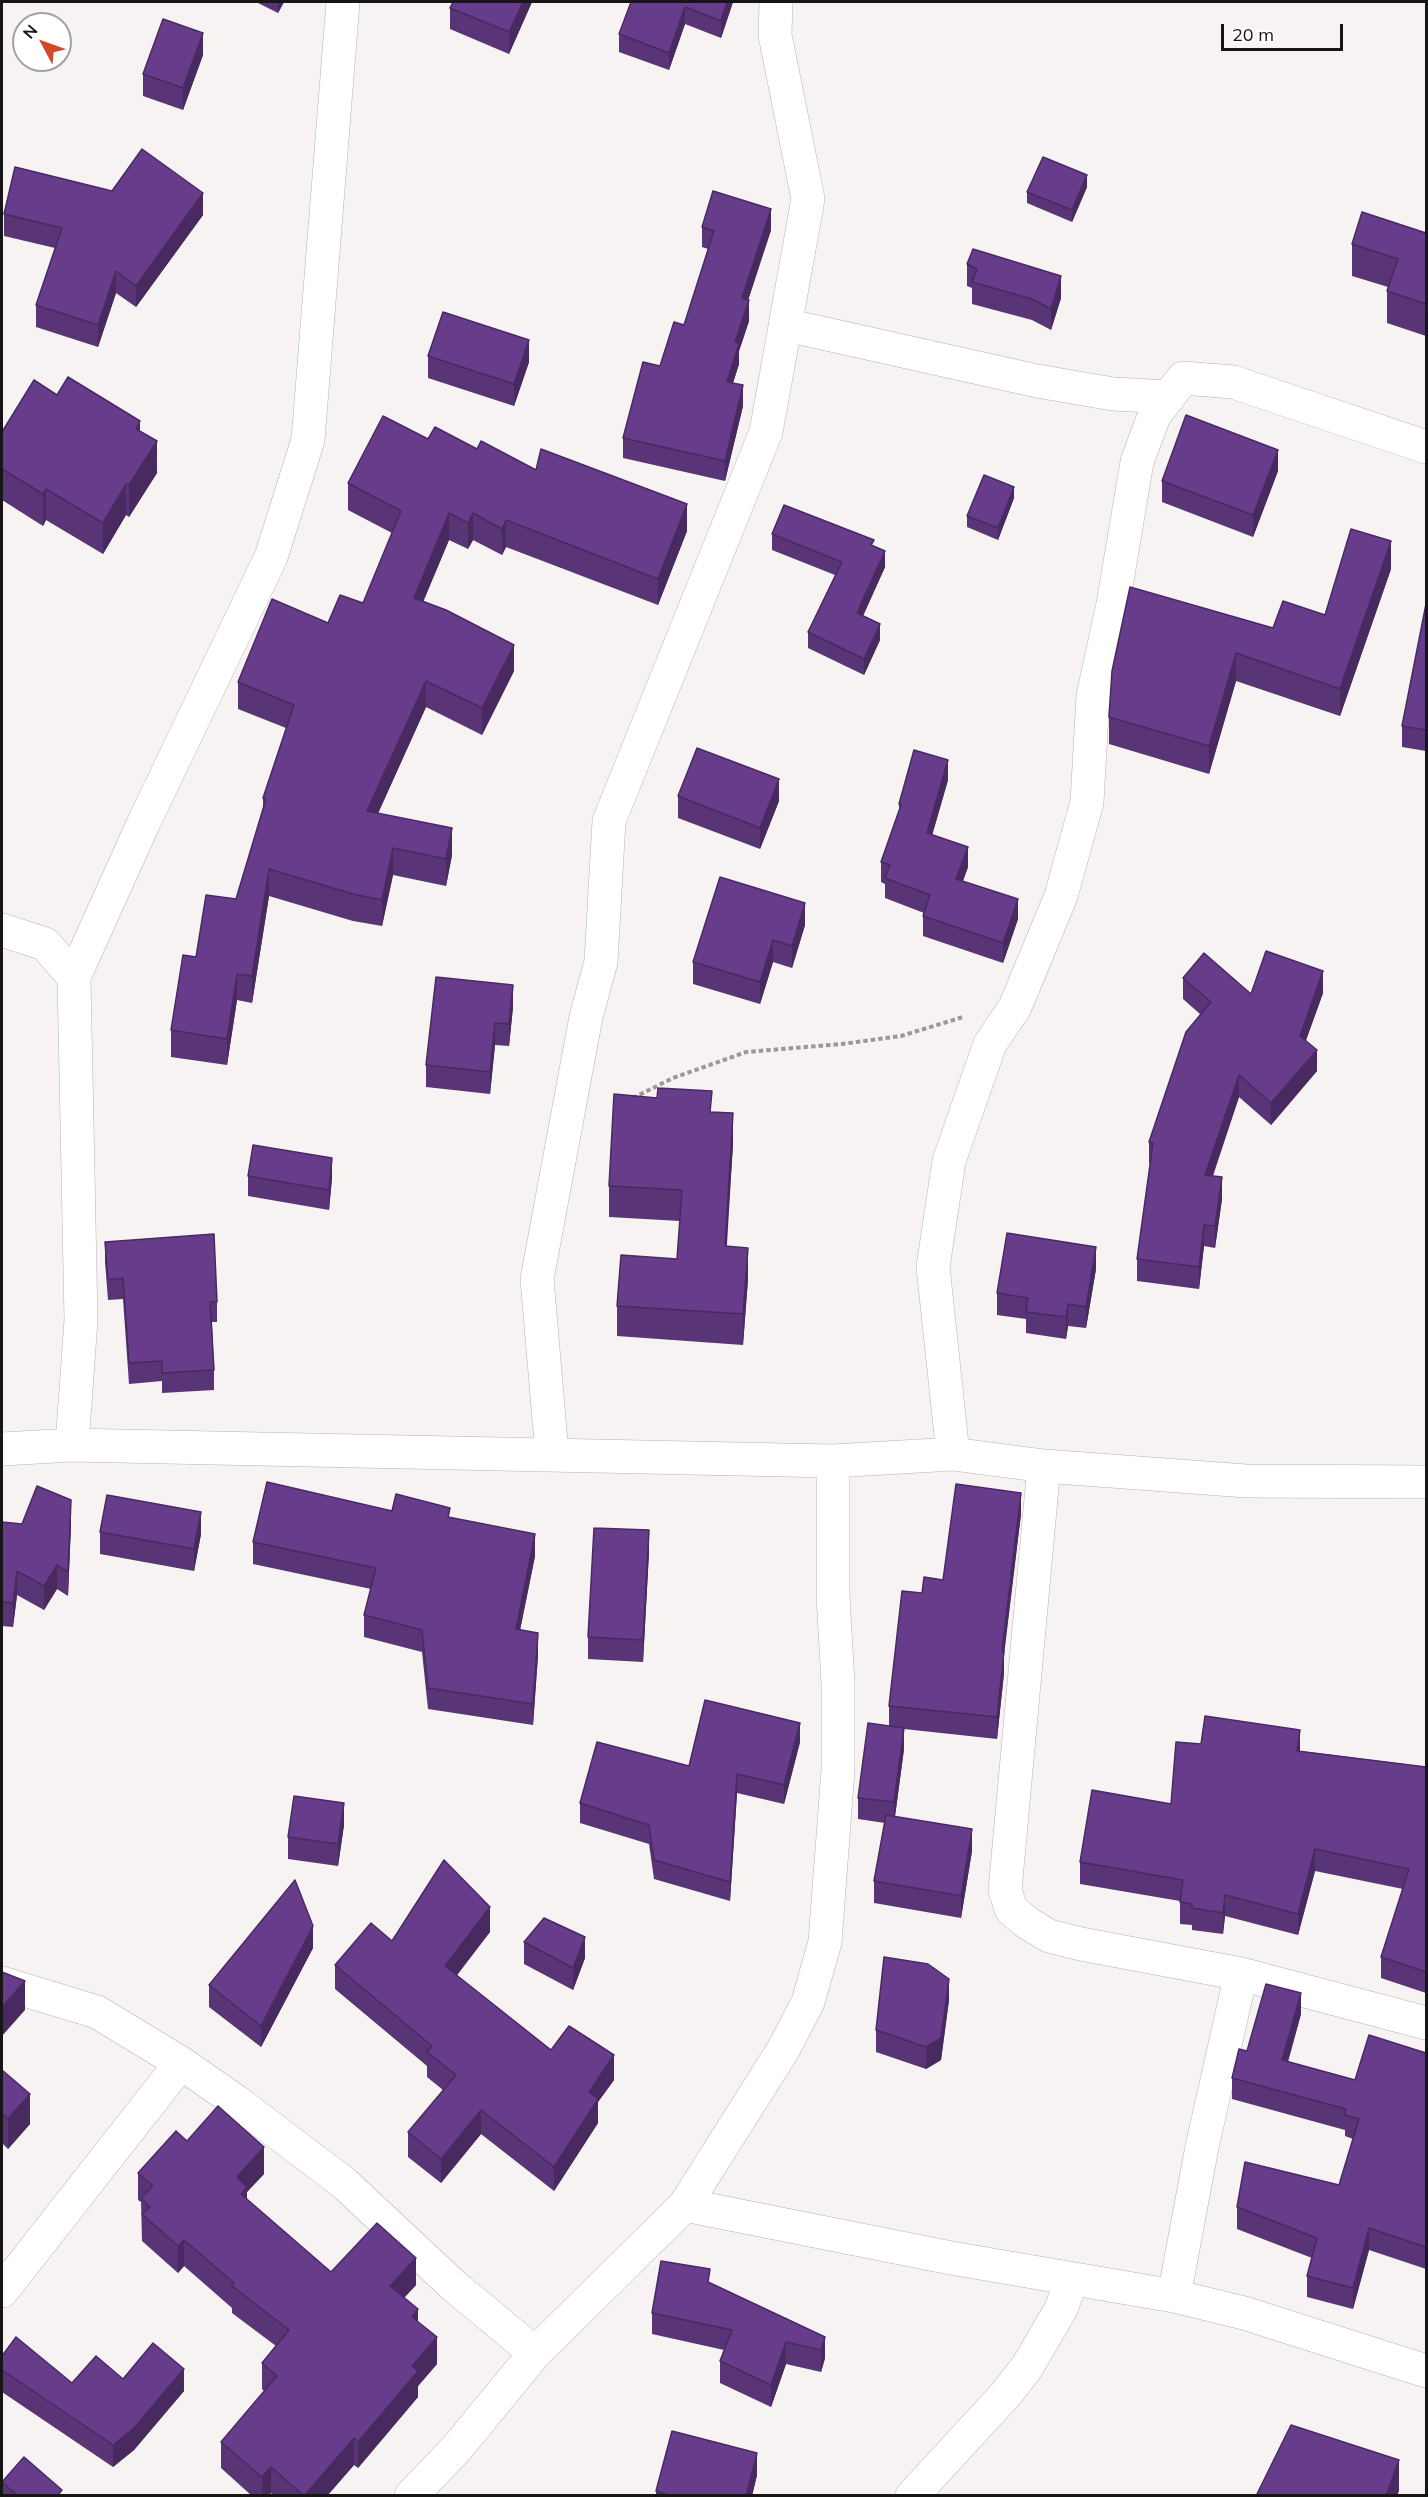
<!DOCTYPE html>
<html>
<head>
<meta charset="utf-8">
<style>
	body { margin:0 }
	#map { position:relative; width:1428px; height:2497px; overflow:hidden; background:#f7f3f2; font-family:Mulish,sans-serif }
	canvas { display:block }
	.frame { position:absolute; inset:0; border:3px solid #171515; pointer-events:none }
	.north { position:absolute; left:12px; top:12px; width:60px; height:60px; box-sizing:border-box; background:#fff; border:2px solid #a2a1a1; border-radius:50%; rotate:311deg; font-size:16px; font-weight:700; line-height:24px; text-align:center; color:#171515 }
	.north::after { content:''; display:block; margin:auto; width:21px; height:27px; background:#d3492a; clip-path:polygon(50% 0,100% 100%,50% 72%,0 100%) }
	.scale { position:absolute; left:1221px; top:24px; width:122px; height:27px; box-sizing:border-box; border:3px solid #171515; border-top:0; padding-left:8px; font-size:18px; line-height:21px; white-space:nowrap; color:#171515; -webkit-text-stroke:4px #fff; paint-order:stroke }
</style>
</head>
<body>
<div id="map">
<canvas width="1428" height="2497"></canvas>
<div class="frame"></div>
<div class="north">N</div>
<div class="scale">20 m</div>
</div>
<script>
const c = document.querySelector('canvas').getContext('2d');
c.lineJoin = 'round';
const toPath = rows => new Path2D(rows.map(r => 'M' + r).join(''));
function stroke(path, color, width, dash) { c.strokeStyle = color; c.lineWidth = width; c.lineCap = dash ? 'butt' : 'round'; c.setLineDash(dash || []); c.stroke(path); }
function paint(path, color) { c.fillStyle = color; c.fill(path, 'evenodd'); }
const minor = toPath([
	[786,325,1037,381,1113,394,1169,397],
	[2,930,45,944,74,977,81,1320,72,1445],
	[74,977,144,822,271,557,308,440,343,2],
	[2,1449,72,1445,833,1461,953,1454,1044,1466,1246,1481,1426,1482],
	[552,1454,537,1279,586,1017,601,962,609,821,766,432,808,199,775,35,776,2],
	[953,1454,933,1267,949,1161,990,1044,1015,1007,1061,896,1087,802,1093,696,1113,604,1137,462,1154,416,1183,378,1233,382,1426,447],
	[1044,1466,1005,1890,1011,1909,1026,1922,1049,1936,1081,1944,1241,1974,1426,2023],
	[2,1983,97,2012,181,2063,237,2102,344,2183,454,2286,535,2353],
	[685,2205,951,2258,1174,2296,1244,2313,1426,2371],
	[2,2291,181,2063],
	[1174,2296,1202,2147,1241,1974],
	[411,2496,457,2448,535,2353,685,2205,783,2050,808,2002,825,1942,838,1770,838,1684,833,1595,833,1461],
	[912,2496,1006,2394,1027,2367,1061,2309,1072,2279]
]);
stroke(minor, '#b6b2b1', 34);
stroke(toPath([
	[633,1098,673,1078,746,1052,842,1044,901,1036,963,1017]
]), '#9b9897', 4, [4.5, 3]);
stroke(minor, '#fff', 33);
paint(toPath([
	[256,2,284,2,278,13],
	[532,2,509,54,450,29,450,8],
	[631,2,733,2,721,38,685,24,669,70,619,52,619,34],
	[203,55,183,110,143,96,143,74],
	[1087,187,1072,222,1027,203,1027,192],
	[112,191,203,215,136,307,116,293,98,347,36,327,36,305,55,248,4,236,4,214],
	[702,227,771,230,748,300,749,321,739,351,739,364,733,383,743,406,725,481,623,458,623,438,660,366,684,325,708,249,702,247],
	[1426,233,1426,336,1387,323,1387,291,1388,287,1352,276,1352,244],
	[967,264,1061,298,1051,330,1032,320,972,304,972,288,967,286],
	[428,356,529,362,514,406,428,378],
	[57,395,140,431,157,473,129,517,126,515,103,554,46,520,43,526,2,500,2,432],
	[428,439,477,449,536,470,687,531,658,605,506,547,502,555,473,540,468,549,449,540,423,601,514,671,482,735,426,707,378,813,452,855,446,886,393,875,382,926,353,921,269,896,252,1003,237,1000,227,1065,171,1057,171,1030,196,957,236,899,263,809,263,798,286,728,238,709,238,682,328,623,363,603,392,533,348,510,348,483],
	[1278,471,1253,537,1162,502,1162,481],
	[1014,498,998,540,967,527,967,516],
	[772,534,874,546,885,567,863,616,880,640,864,675,808,648,808,632,835,575,772,550],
	[1391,569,1340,716,1236,681,1209,774,1109,744,1109,717,1273,628,1325,615],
	[1426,604,1426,751,1402,747,1402,726],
	[948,780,932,835,968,867,963,881,1018,919,1003,963,923,936,923,916,924,913,885,898,885,884,881,882,881,862,899,812,899,804],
	[678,796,779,801,760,849,678,818],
	[805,925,792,968,773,962,760,1004,693,984,693,962],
	[1183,978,1251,994,1323,993,1306,1040,1317,1071,1271,1125,1239,1097,1213,1176,1222,1199,1215,1248,1204,1246,1199,1289,1137,1281,1137,1259,1150,1164,1149,1163,1149,1142,1200,1014,1183,999],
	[513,1007,509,1046,495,1045,490,1094,426,1087,426,1065],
	[712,1112,733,1144,726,1247,748,1279,743,1345,617,1336,617,1306,677,1259,680,1221,609,1217,609,1186],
	[248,1176,332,1178,329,1210,248,1196],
	[105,1242,217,1302,217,1322,212,1322,214,1370,214,1390,162,1393,162,1381,129,1384,123,1299,108,1300,105,1262],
	[1096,1269,1086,1328,1068,1326,1066,1339,1026,1333,1026,1319,997,1315,997,1293],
	[392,1511,450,1517,535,1556,520,1630,538,1655,533,1725,428,1709,422,1652,364,1637,364,1615,371,1589,253,1564,253,1542],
	[1021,1514,1004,1651,1004,1673,997,1739,904,1729,904,1749,895,1816,972,1851,961,1918,874,1903,874,1881,885,1823,858,1819,858,1798,889,1726,889,1706,922,1593,943,1580],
	[2,1522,22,1524,71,1524,68,1596,57,1589,44,1610,17,1595,13,1627,2,1626],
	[100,1532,201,1534,194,1571,100,1554],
	[649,1552,643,1662,588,1659,588,1637],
	[800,1742,784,1804,737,1793,730,1901,654,1879,649,1844,580,1823,580,1803,689,1766],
	[1300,1751,1426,1767,1426,1993,1381,1978,1381,1957,1403,1889,1315,1871,1298,1935,1225,1916,1223,1934,1192,1930,1192,1925,1180,1924,1180,1901,1080,1884,1080,1862],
	[344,1825,338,1866,288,1859,288,1837],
	[490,1932,456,1975,551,2050,614,2080,598,2102,598,2123,554,2191,481,2134,441,2183,408,2157,408,2132,443,2090,427,2077,427,2066,335,1989,335,1965,392,1941],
	[524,1942,585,1958,573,1990,524,1964],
	[313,1948,261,2047,209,2007,209,1985],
	[949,2000,941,2060,926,2069,876,2052,876,2030],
	[1301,2014,1288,2062,1355,2080,1426,2053,1426,2269,1369,2250,1353,2309,1307,2297,1307,2276,1312,2258,1237,2229,1237,2207,1339,2185,1353,2139,1345,2136,1345,2130,1232,2099,1232,2078,1247,2051],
	[2,2070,30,2124,8,2149,2,2143],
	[187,2141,264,2174,247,2192,247,2200,331,2272,416,2285,404,2298,418,2322,437,2364,418,2386,418,2397,358,2468,354,2465,327,2496,274,2496,271,2493,269,2496,252,2496,221,2468,221,2442,264,2391,262,2389,262,2363,276,2346,232,2313,232,2308,184,2266,178,2273,142,2241,141,2202,138,2200,138,2173],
	[710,2283,825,2337,825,2358,821,2372,786,2364,771,2407,720,2383,720,2361,724,2350,652,2334,652,2313],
	[2,2356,72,2383,123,2379,184,2391,134,2450,113,2467,2,2392],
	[757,2475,752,2496,656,2496,656,2491],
	[2,2482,62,2496,5,2496,2,2493]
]), '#593477');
paint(toPath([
	[278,2,284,2,278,13],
	[523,2,532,2,509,54,509,32],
	[727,2,733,2,721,38,721,21],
	[685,7,685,24,669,70,669,53],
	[203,33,203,55,183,110,183,88],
	[1087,175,1087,187,1072,222,1072,210],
	[203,193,203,215,136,307,136,286],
	[771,209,771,230,742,319,742,298],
	[116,271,116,293,98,347,98,325],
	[1061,276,1061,298,1051,330,1051,309],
	[749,300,749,321,739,351,739,364,727,402,727,382,735,342],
	[529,340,529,362,514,406,514,384],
	[743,385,743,406,725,481,725,461],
	[140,421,140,453,136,429],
	[157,441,157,473,129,517,129,485],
	[1278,450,1278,471,1253,537,1253,515],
	[126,484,126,515,103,554,103,523],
	[1014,487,1014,498,998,540,998,528],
	[46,489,46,520,43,526,43,494],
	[687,504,687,531,658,605,658,579],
	[449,513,449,540,414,624,414,598],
	[473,513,473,540,468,549,468,523],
	[506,520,506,547,502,555,502,529],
	[1391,541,1391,569,1340,716,1340,689],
	[885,551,885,567,857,629,857,613],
	[880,624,880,640,864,675,864,659],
	[514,645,514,671,482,735,482,708],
	[1236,653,1236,681,1209,774,1209,746],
	[426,681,426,707,367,838,367,811],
	[948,760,948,780,927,853,927,833],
	[779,779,779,801,760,849,760,828],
	[452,828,452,855,446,886,446,859],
	[968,847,968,867,956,899,956,879],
	[393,848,393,875,382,926,382,900],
	[269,869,269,896,252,1003,252,976],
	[1018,899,1018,919,1003,963,1003,943],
	[805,903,805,925,792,968,792,946],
	[773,940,773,962,760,1004,760,982],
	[1323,971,1323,993,1300,1057,1300,1036],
	[237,974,237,1000,227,1065,227,1039],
	[513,985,513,1007,509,1046,509,1024],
	[495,1023,495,1045,490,1094,490,1072],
	[1317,1050,1317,1071,1271,1125,1271,1103],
	[1239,1075,1239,1097,1205,1197,1205,1175],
	[733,1113,733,1144,725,1277,725,1246],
	[332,1158,332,1178,329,1210,329,1190],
	[1222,1177,1222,1199,1215,1248,1215,1226],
	[1204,1225,1204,1246,1199,1289,1199,1267],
	[1096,1247,1096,1269,1086,1328,1086,1307],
	[748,1248,748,1279,743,1345,743,1314],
	[1068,1304,1068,1326,1066,1339,1066,1317],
	[1021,1493,1021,1514,1002,1672,1002,1651],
	[71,1500,71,1524,68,1596,68,1572],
	[201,1512,201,1534,194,1571,194,1549],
	[649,1530,649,1552,643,1662,643,1640],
	[535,1534,535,1556,516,1650,516,1629],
	[57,1565,57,1589,44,1610,44,1586],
	[17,1571,17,1595,13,1627,13,1603],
	[538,1633,538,1655,533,1725,533,1704],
	[1004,1651,1004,1673,997,1739,997,1717],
	[800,1723,800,1742,784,1804,784,1785],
	[904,1728,904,1749,894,1824,894,1802],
	[1300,1730,1300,1752,1297,1751],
	[737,1774,737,1793,730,1901,730,1882],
	[344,1803,344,1825,338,1866,338,1844],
	[972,1829,972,1851,961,1918,961,1896],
	[1315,1849,1315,1871,1298,1935,1298,1914],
	[1225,1895,1225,1916,1223,1934,1223,1913],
	[490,1907,490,1932,445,1991,445,1966],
	[313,1926,313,1948,261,2047,261,2026],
	[585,1937,585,1958,573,1990,573,1968],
	[949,1979,949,2000,941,2060,926,2069,926,2047],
	[25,1981,25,2010,2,2036,2,2007],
	[1301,1993,1301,2014,1282,2082,1282,2060],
	[614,2055,614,2080,598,2102,598,2123,554,2191,554,2167,589,2092],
	[30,2094,30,2124,8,2149,8,2119],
	[481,2110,481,2134,441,2183,441,2159],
	[264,2147,264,2174,247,2192,247,2214,241,2221,237,2177],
	[1369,2228,1369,2250,1353,2309,1353,2288],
	[184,2240,184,2266,178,2273,178,2246],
	[416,2258,416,2285,390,2313,390,2286],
	[418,2309,418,2336,412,2317],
	[437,2337,437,2364,418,2386,418,2397,358,2468,358,2442,412,2366],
	[825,2337,825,2358,821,2372,821,2350],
	[786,2342,786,2364,771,2407,771,2385],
	[184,2369,184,2391,134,2450,113,2467,113,2445],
	[354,2438,354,2465,327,2496,304,2496],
	[757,2453,757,2475,752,2496,746,2496],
	[1399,2460,1399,2491,1397,2496,1386,2496],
	[271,2467,271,2493,269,2496,262,2496,262,2477]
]), '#482a61');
const building = toPath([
	[453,2,523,2,509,32,450,8,453,2],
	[631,2,727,2,721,21,685,7,669,53,619,34,631,2],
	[163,19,203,33,183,88,143,74,163,19],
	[142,149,203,193,136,286,116,271,98,325,36,305,62,228,4,214,15,167,112,191,142,149],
	[1043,157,1087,175,1072,210,1027,192,1043,157],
	[713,191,771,209,742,298,749,300,735,342,739,343,727,382,743,385,725,461,623,438,643,362,660,366,674,322,684,325,714,231,702,227,713,191],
	[1362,212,1426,233,1426,304,1387,291,1398,259,1352,244,1362,212],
	[973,249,1061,276,1051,309,1032,299,972,282,977,269,967,264,973,249],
	[443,312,529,340,514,384,428,356,443,312],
	[68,377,140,421,136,429,157,441,129,485,126,484,103,523,46,489,43,494,2,469,2,432,34,380,57,395,68,377],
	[1186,415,1278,450,1253,515,1162,481,1186,415],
	[383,416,428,439,435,427,477,449,481,441,536,470,541,449,687,504,658,579,506,520,502,529,473,513,468,523,449,513,414,598,446,610,514,645,482,708,426,681,367,811,452,828,446,859,393,848,382,900,353,894,269,869,252,976,237,974,227,1039,171,1030,183,955,196,957,206,895,236,899,266,799,263,798,294,705,238,682,272,599,328,623,340,595,363,603,401,511,348,483,383,416],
	[984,475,1014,487,998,528,967,516,984,475],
	[784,505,874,540,871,545,885,551,857,613,880,624,864,659,808,632,842,562,772,534,784,505],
	[1351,529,1391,541,1340,689,1236,653,1209,746,1109,717,1112,671,1130,587,1273,628,1283,601,1325,615,1351,529],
	[1426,604,1426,730,1402,726,1426,604],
	[697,748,779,779,760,828,678,796,697,748],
	[914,750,948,760,927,833,968,847,956,879,1018,899,1003,943,923,916,930,895,885,878,890,865,881,862,901,805,899,804,914,750],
	[720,877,805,903,792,946,773,940,760,982,693,962,720,877],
	[1266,951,1323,971,1300,1036,1317,1050,1271,1103,1239,1075,1205,1175,1222,1177,1215,1226,1204,1225,1199,1267,1137,1259,1153,1143,1149,1142,1186,1032,1211,1002,1183,978,1204,953,1251,994,1266,951],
	[436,977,513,985,509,1024,495,1023,490,1072,426,1065,436,977],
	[658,1088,712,1091,710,1112,733,1113,725,1246,748,1248,743,1314,617,1306,621,1255,677,1259,682,1190,609,1186,614,1094,657,1098,658,1088],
	[253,1145,332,1158,329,1190,248,1176,253,1145],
	[1007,1233,1096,1247,1086,1307,1068,1304,1066,1317,1026,1312,1028,1298,997,1293,1007,1233],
	[214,1234,217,1302,210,1302,214,1370,162,1373,162,1361,129,1363,123,1278,108,1280,105,1242,214,1234],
	[267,1482,392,1511,396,1494,450,1508,448,1517,535,1534,516,1629,538,1633,533,1704,428,1688,422,1630,364,1615,376,1568,253,1542,267,1482],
	[956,1484,1021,1493,1002,1651,1004,1651,997,1717,889,1706,902,1591,922,1593,924,1577,943,1580,956,1484],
	[37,1486,71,1500,68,1572,57,1565,44,1586,17,1571,13,1603,2,1602,2,1522,22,1524,37,1486],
	[107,1495,201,1512,194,1549,100,1532,107,1495],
	[594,1528,649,1530,643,1640,588,1637,594,1528],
	[705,1700,800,1723,784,1785,737,1774,730,1882,654,1860,649,1825,580,1803,597,1742,689,1766,705,1700],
	[1205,1716,1300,1730,1297,1751,1426,1767,1426,1972,1381,1957,1409,1869,1315,1849,1298,1914,1225,1895,1223,1913,1192,1908,1192,1904,1180,1902,1183,1880,1080,1862,1092,1790,1171,1804,1176,1742,1201,1744,1205,1716],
	[868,1723,904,1728,894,1802,858,1798,868,1723],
	[294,1796,344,1803,338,1844,288,1837,294,1796],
	[886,1815,972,1829,961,1896,874,1881,886,1815],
	[444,1860,490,1907,445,1966,551,2050,569,2026,614,2055,589,2092,598,2099,554,2167,481,2110,441,2159,408,2132,456,2075,427,2052,432,2046,335,1965,371,1923,392,1941,444,1860],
	[295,1880,313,1926,261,2026,209,1985,295,1880],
	[544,1918,585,1937,573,1968,524,1942,544,1918],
	[884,1957,928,1964,949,1979,941,2038,926,2047,876,2030,884,1957],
	[2,1972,25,1981,2,2007,2,1972],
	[1266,1984,1301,1993,1282,2060,1355,2080,1369,2035,1426,2053,1426,2247,1369,2228,1353,2288,1307,2276,1317,2238,1237,2207,1245,2162,1339,2185,1359,2119,1345,2115,1346,2109,1232,2078,1239,2049,1247,2051,1266,1984],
	[2,2070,30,2094,8,2119,2,2113,2,2070],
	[218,2106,264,2147,237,2177,247,2187,241,2194,331,2272,377,2223,416,2258,390,2286,418,2309,412,2317,437,2337,412,2366,418,2371,358,2442,354,2438,304,2496,271,2467,262,2477,221,2442,277,2376,262,2363,289,2330,232,2286,234,2283,184,2240,178,2246,142,2214,150,2207,141,2198,153,2186,138,2173,176,2131,187,2141,218,2106],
	[661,2261,710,2269,708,2282,825,2337,821,2350,786,2342,771,2385,720,2361,732,2330,652,2313,661,2261],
	[16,2337,72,2383,96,2356,123,2379,153,2343,184,2369,134,2428,113,2445,2,2370,2,2356,16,2337],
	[1291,2425,1399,2460,1386,2496,1256,2496,1291,2425],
	[672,2431,757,2453,746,2496,671,2496,656,2491,672,2431],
	[24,2457,62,2490,57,2496,18,2496,2,2482,24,2457]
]);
paint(building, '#673c8a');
stroke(building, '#482a61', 1.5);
</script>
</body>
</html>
